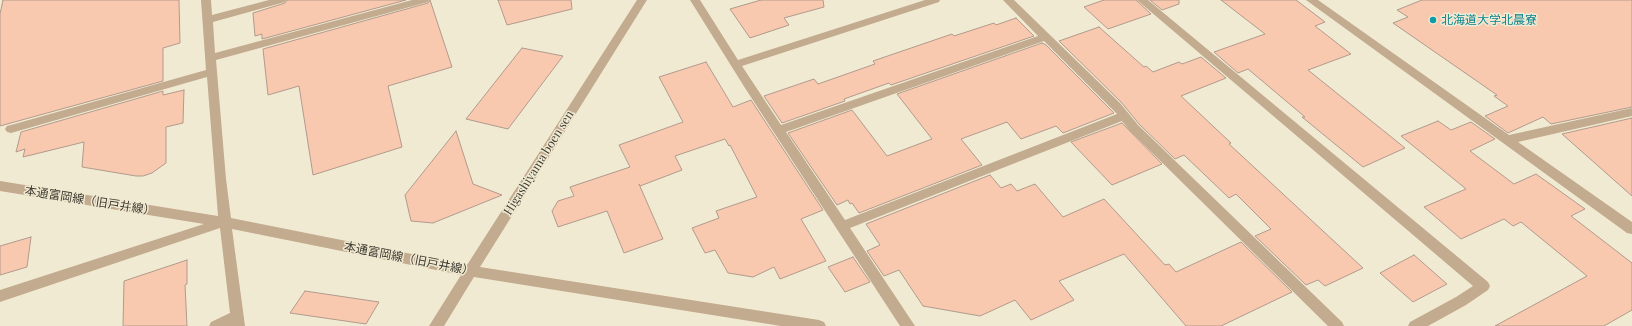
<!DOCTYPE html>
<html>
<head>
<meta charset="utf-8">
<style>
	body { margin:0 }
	canvas { display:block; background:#f1ead2 }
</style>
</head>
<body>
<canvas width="1632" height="326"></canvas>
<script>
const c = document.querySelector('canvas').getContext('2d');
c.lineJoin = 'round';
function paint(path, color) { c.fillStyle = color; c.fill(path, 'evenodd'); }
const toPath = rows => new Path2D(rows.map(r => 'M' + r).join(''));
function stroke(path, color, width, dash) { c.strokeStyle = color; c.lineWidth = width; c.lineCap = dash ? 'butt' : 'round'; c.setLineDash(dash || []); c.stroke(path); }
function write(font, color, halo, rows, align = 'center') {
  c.font = font + ' "Playfair Display","Noto Sans JP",serif'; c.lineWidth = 3; c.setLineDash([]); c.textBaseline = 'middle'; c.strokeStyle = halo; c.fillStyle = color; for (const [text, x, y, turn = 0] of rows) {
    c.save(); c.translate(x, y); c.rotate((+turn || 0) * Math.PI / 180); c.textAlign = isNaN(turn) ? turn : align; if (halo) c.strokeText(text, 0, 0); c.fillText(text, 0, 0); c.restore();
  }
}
const building = toPath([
	[3,0,179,0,180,43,163,48,163,81,0,126,0,14,3,0],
	[287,0,406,0,262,39,262,34,255,36,253,13,285,3,287,0],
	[430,0,452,67,388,86,402,147,313,175,299,86,268,95,263,49,428,3,430,0],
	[498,0,571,0,572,9,507,25,498,0],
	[761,0,823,0,824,7,784,18,789,25,750,38,730,9,761,0],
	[1104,0,1136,0,1151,14,1108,29,1084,7,1104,0],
	[1150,0,1179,0,1179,4,1162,10,1150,0],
	[1221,0,1296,0,1325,22,1315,26,1351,54,1308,70,1405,148,1363,167,1302,117,1305,117,1248,69,1238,73,1214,52,1265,34,1221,0],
	[1422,0,1632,0,1632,107,1551,124,1543,117,1508,133,1485,116,1508,106,1494,96,1497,95,1393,23,1408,17,1397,10,1422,0],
	[1016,18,1034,36,891,85,889,83,844,99,845,101,782,123,764,96,814,79,818,84,875,64,873,61,952,34,954,36,994,23,996,25,1016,18],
	[1099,27,1144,67,1146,66,1153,72,1179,62,1182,64,1201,57,1226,78,1181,96,1231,143,1229,144,1363,268,1325,286,1318,280,1306,285,1255,236,1271,229,1236,194,1229,198,1184,155,1175,159,1139,124,1121,102,1059,41,1099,27],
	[1042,43,1046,45,1114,113,1063,133,1056,126,1021,139,1007,122,961,139,982,165,859,213,852,203,850,204,848,200,837,205,788,133,852,110,887,156,932,139,897,94,1042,43],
	[522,48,563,56,508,129,466,119,522,48],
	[706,62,733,107,751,100,823,210,801,219,826,261,780,279,774,267,753,277,728,273,715,250,705,253,692,228,719,218,716,211,757,197,730,145,729,146,725,139,675,156,682,170,640,186,639,184,663,239,624,253,607,211,558,227,552,211,558,201,574,196,570,187,630,167,619,145,683,122,659,77,706,62],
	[184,90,183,123,166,127,166,163,152,173,143,176,136,176,82,167,84,142,23,157,25,149,16,152,21,132,163,91,163,95,184,90],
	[1632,118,1632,196,1562,134,1632,118],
	[1438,121,1451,130,1471,122,1495,139,1470,151,1514,184,1536,174,1585,209,1571,216,1632,263,1632,310,1604,326,1495,326,1587,276,1521,222,1513,226,1504,219,1461,239,1424,207,1466,189,1401,136,1438,121],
	[1122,123,1162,164,1112,185,1071,142,1122,123],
	[456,131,473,184,502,195,433,223,411,221,405,195,456,131],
	[990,175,1001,188,1011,184,1017,191,1035,184,1063,217,1104,199,1165,265,1169,264,1176,272,1241,242,1292,292,1221,326,1186,326,1124,254,1059,281,1074,300,1031,320,1015,300,980,316,923,306,899,270,884,276,867,251,880,245,866,224,990,175],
	[31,237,27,267,0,275,0,246,31,237],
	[1414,255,1447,284,1413,302,1380,273,1414,255],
	[853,257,870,282,845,292,828,267,853,257],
	[187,260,187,284,185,285,187,326,123,326,124,281,187,260],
	[305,291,379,302,366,324,290,313,305,291]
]);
paint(building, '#f8c9af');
stroke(building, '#b19a8d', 1);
paint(toPath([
	[201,0,211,0,212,15,269,0,286,0,285,2,213,22,215,53,412,0,429,0,428,2,216,60,226,179,231,218,467,265,637,0,647,0,480,267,819,320,824,322,826,326,781,326,474,277,444,326,429,326,461,275,232,229,245,326,209,326,211,322,230,313,220,228,0,302,0,290,204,224,0,191,0,181,218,216,207,77,11,133,7,132,5,129,7,126,11,125,206,70,201,0],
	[690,0,700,0,738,60,925,0,940,0,939,2,742,66,781,125,1038,36,1003,0,1014,0,1120,103,1138,125,1342,322,1344,326,1328,326,1130,131,1122,121,850,228,915,326,900,326,745,88,690,0],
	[1044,41,1117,114,845,220,786,132,1044,41],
	[1137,0,1148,0,1488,282,1490,286,1488,290,1466,305,1428,326,1408,326,1410,322,1456,297,1473,286,1137,0],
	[1306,0,1318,0,1509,135,1632,108,1632,116,1518,142,1632,222,1632,234,1627,233,1306,0]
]), '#c3ab8f');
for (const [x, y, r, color] of [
	[1433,20,4,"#0f9aa8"]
]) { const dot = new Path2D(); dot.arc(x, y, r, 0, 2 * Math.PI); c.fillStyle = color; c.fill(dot); stroke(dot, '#f1ead2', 1.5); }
write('12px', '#0d838f', '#f1ead2', [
	["北海道大学北晨寮",1441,20]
], 'left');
write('12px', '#3d3a30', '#f1ead2', [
	["Higashiyama boen sen",539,163,-58],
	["本通富岡線（旧戸井線）",90,201,9],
	["本通富岡線（旧戸井線）",409,259,11]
]);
</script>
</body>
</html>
